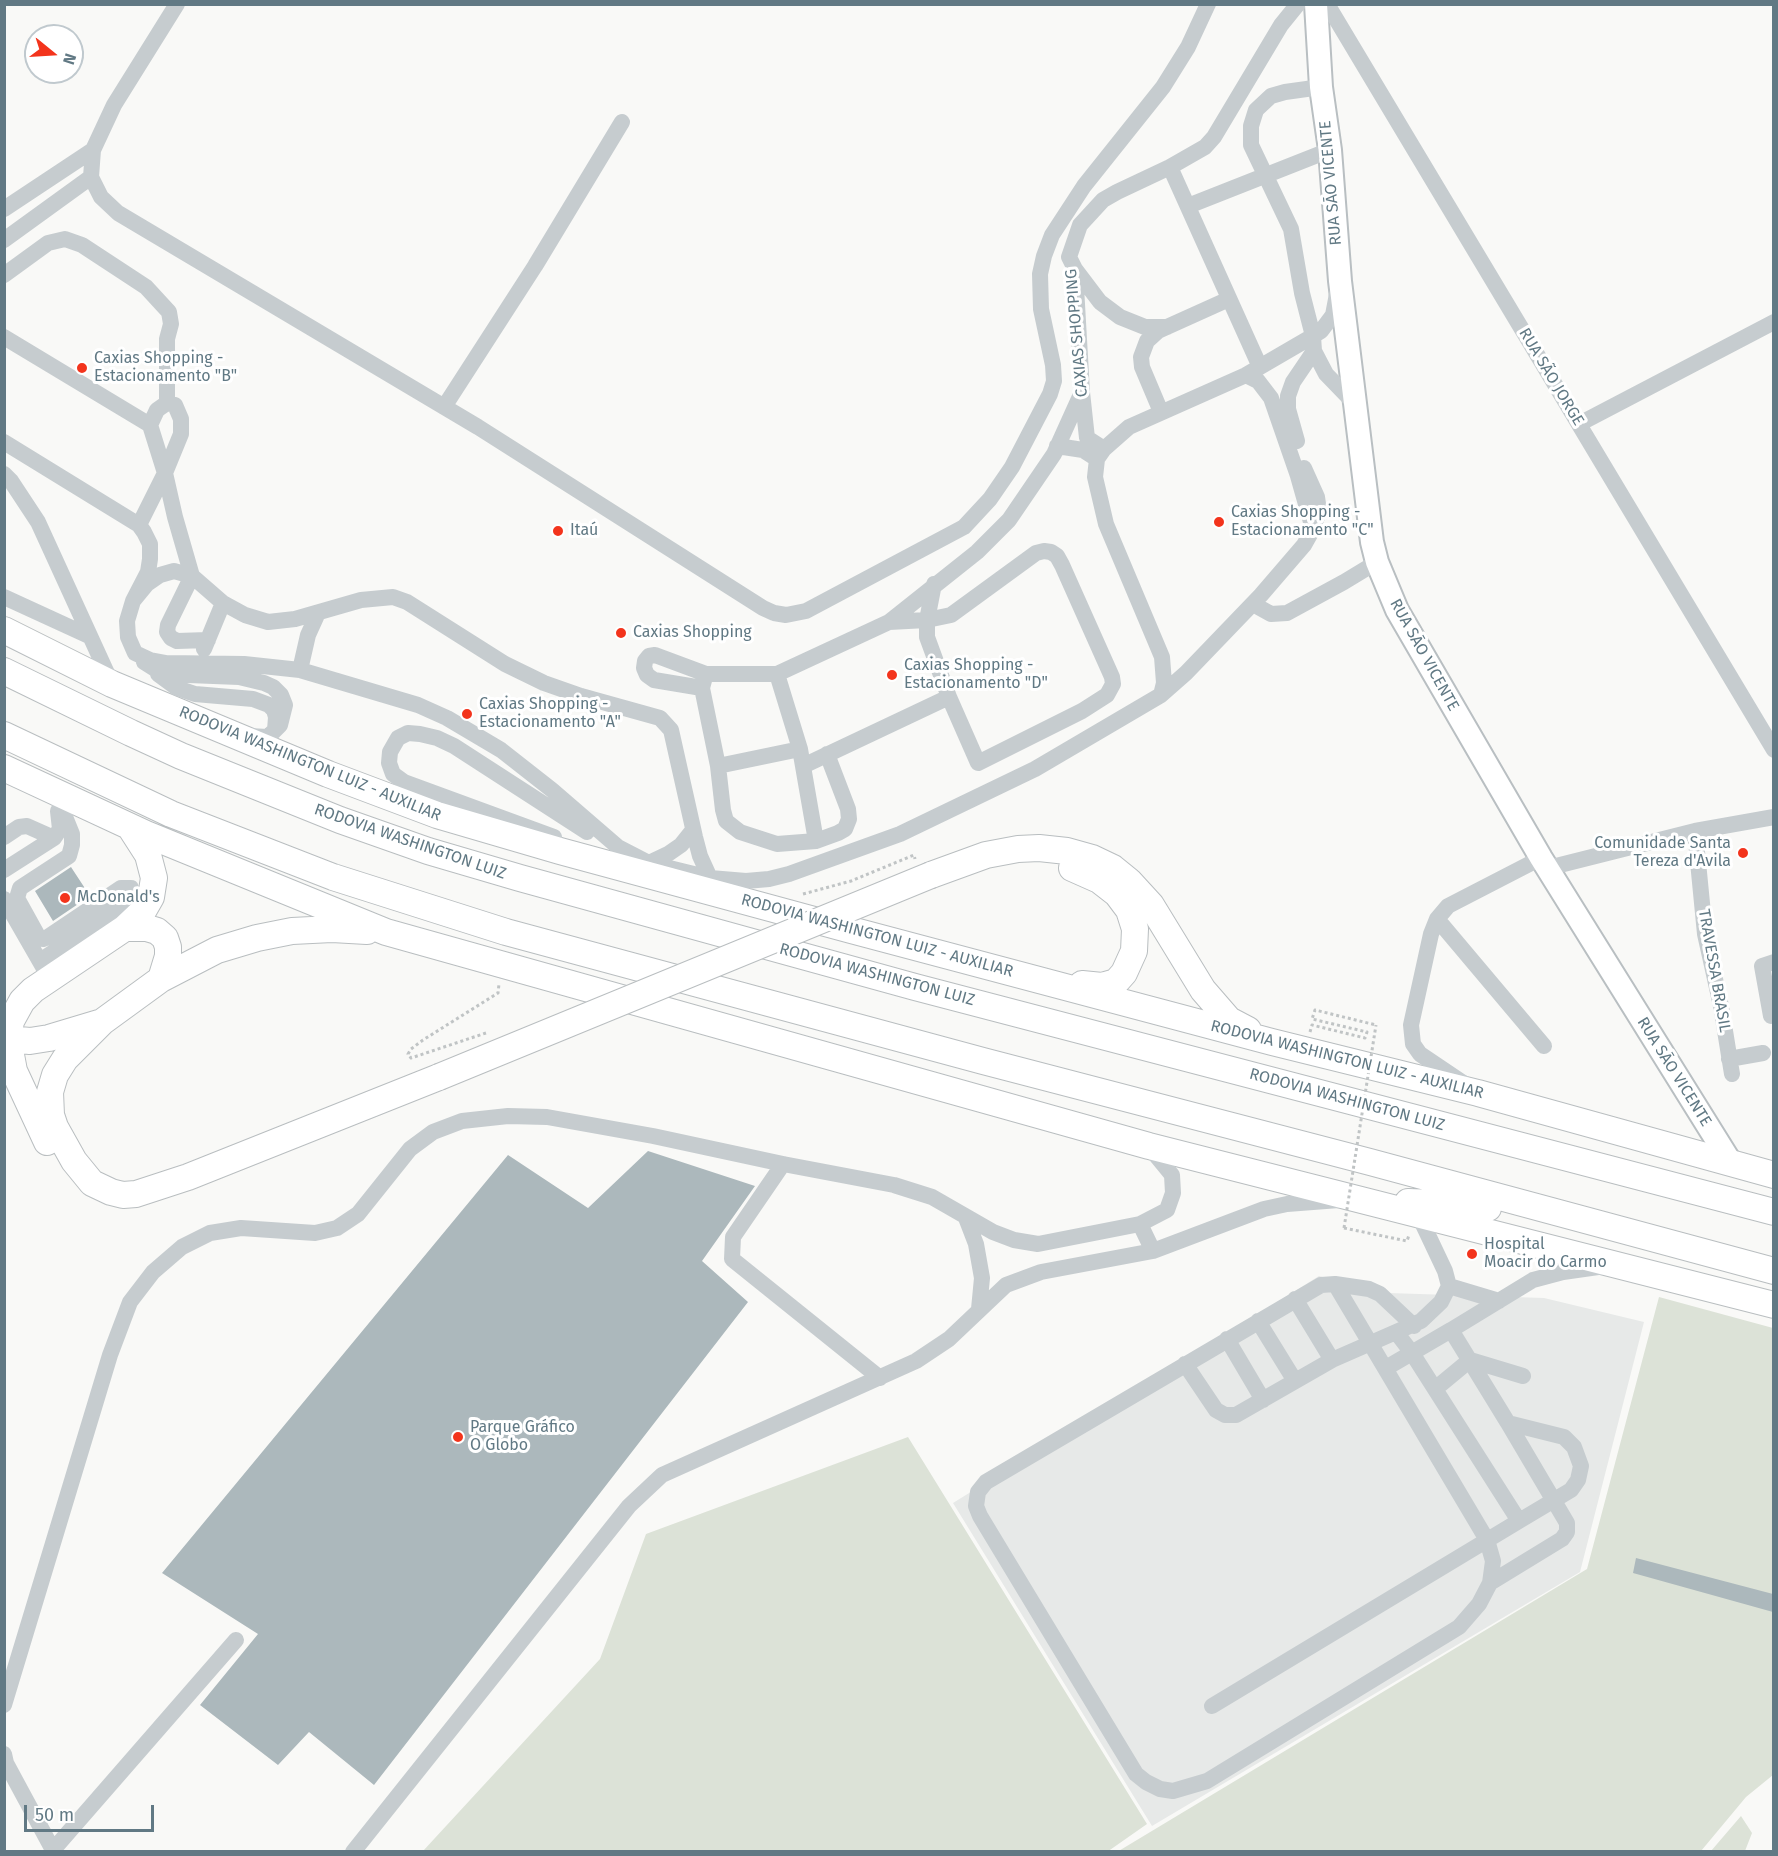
<!DOCTYPE html>
<html>
<head>
<meta charset="utf-8">
<style>
	body { margin:0 }
	#map { position:relative; width:1778px; height:1856px; overflow:hidden; background:#f9f9f7; font-family:"Fira Sans",sans-serif }
	canvas { display:block }
	.frame { position:absolute; inset:0; border:6px solid #617984; pointer-events:none }
	.north { position:absolute; left:24px; top:24px; width:60px; height:60px; box-sizing:border-box; background:#fff; border:2px solid #c0c9ce; border-radius:50%; rotate:108deg; font-size:16px; font-weight:700; line-height:24px; text-align:center; color:#617984 }
	.north::after { content:''; display:block; margin:auto; width:21px; height:27px; background:#f3341c; clip-path:polygon(50% 0,100% 100%,50% 72%,0 100%) }
	.scale { position:absolute; left:24px; top:1805px; width:130px; height:27px; box-sizing:border-box; border:3px solid #617984; border-top:0; padding-left:8px; font-size:18px; line-height:21px; white-space:nowrap; color:#617984; -webkit-text-stroke:4px #fff; paint-order:stroke }
</style>
</head>
<body>
<div id="map">
<canvas width="1778" height="1856"></canvas>
<div class="frame"></div>
<div class="north">N</div>
<div class="scale">50 m</div>
</div>
<script>
const c = document.querySelector('canvas').getContext('2d');
c.lineJoin = 'round';
function paint(path, color) { c.fillStyle = color; c.fill(path, 'evenodd'); }
const toPath = rows => new Path2D(rows.map(r => 'M' + r).join(''));
function stroke(path, color, width, dash) { c.strokeStyle = color; c.lineWidth = width; c.lineCap = dash ? 'butt' : 'round'; c.setLineDash(dash || []); c.stroke(path); }
function write(font, color, halo, rows, align = 'center') {
  c.font = font + ' "Fira Sans",sans-serif'; c.lineWidth = 6; c.setLineDash([]); c.textBaseline = 'middle'; c.strokeStyle = halo; c.fillStyle = color; for (const [text, x, y, turn = 0] of rows) {
    c.save(); c.translate(x, y); c.rotate((+turn || 0) * Math.PI / 180); c.textAlign = isNaN(turn) ? turn : align; if (halo) c.strokeText(text, 0, 0); c.fillText(text, 0, 0); c.restore();
  }
}
paint(toPath([
	[1319,1276,1388,1293,1544,1298,1644,1322,1580,1572,1152,1826,953,1503]
]), '#e7e9e8');
paint(toPath([
	[1659,1297,1773,1328,1773,1775,1746,1797,1701,1851,1117,1852,1587,1569],
	[908,1437,1147,1824,1107,1852,423,1851,600,1659,646,1534],
	[1741,1816,1752,1833,1745,1851,1711,1851]
]), '#dce2d7');
paint(toPath([
	[71,867,90,896,53,921,35,891],
	[648,1151,755,1186,702,1261,748,1302,374,1785,309,1732,278,1765,200,1705,258,1634,162,1573,508,1155,588,1208],
	[1636,1558,1773,1594,1773,1612,1633,1573]
]), '#acb8bc');
const major = toPath([
	[1316,4,1321,87,1330,150,1340,281,1372,542,1377,562,1397,610,1541,858,1731,1163]
]);
const highway = toPath([
	[4,630,112,684,328,774,437,815,560,851,851,930,1272,1042,1478,1093,1774,1175],
	[4,671,131,733,181,756,340,820,428,851,520,878,915,987,1774,1212],
	[4,735,171,814,333,877,506,932,983,1061,1370,1162,1774,1271],
	[4,768,146,834,386,932,1149,1146,1774,1305],
	[1072,868,1099,880,1117,894,1129,910,1135,929,1134,951,1124,973,1116,982,1102,986,1082,984],
	[931,875,986,855,1018,849,1039,848,1067,851,1092,858,1113,868,1129,881,1151,905,1203,990,1229,1020,1248,1030],
	[125,928,147,928,157,931,165,938,168,947,168,956,161,979],
	[367,931,332,929,292,931,257,938,217,950,161,979,102,1022,65,1059,55,1075,50,1092,51,1115,55,1127,74,1161,92,1183,111,1192,123,1195,136,1194,188,1177,439,1077],
	[8,1039,30,1041,49,1038,99,1023],
	[47,1142,14,1071,8,1039,11,1021,22,1001,33,990,125,928,143,911,151,897,154,878,148,855,130,827],
	[1408,1202,1462,1204,1488,1208]
]);
stroke(major, '#b9bfc2', 26);
stroke(highway, '#b9bec0', 28);
stroke(toPath([
	[803,894,851,881,914,855,915,859],
	[1310,1032,1312,1025,1365,1038,1367,1032,1312,1019,1315,1010,1376,1025],
	[486,1033,411,1058,408,1054,411,1049,423,1040,498,993,499,984],
	[1344,1228,1407,1241,1409,1235]
]), '#c0c4c5', 3, [3, 3]);
stroke(toPath([
	[177,4,114,105,93,150,91,177,101,197,118,213,478,427,763,608,774,613,786,615,806,611,964,527,990,499,1012,467,1050,394,1054,381,1053,365,1041,309,1040,274,1044,256,1052,235,1084,186,1163,87,1188,47,1208,4],
	[1327,4,1774,750],
	[1170,167,1260,367],
	[1188,206,1330,150],
	[4,209,93,150],
	[4,240,91,177],
	[1075,269,1100,302,1120,317,1145,327,1167,327],
	[4,275,48,243,65,239,82,245,146,287,169,312,171,324,167,339,167,403],
	[4,337,150,425],
	[1314,351,1313,336,1302,293,1291,229,1251,145,1251,126,1256,110,1271,96,1285,92,1321,87],
	[444,407,535,266,622,122],
	[1161,412,1142,367,1141,357,1147,341,1158,331,1229,299],
	[1579,424,1774,322],
	[1297,441,1288,409,1288,396,1293,382,1314,351,1326,374,1355,404],
	[4,442,139,525,144,532,150,544,150,559,148,572,133,601,127,621,128,637,135,653,150,660,166,663,244,664,300,670,418,705,447,718,501,750,552,790,618,847,649,863,710,878,700,856,695,837,671,730,660,718,581,696,544,683,505,664,407,602,393,597,361,600,295,619,268,622,245,615,223,603,192,576,174,571,160,575,147,584,133,601],
	[1057,446,1083,450,1097,459],
	[1104,449,1087,438,1082,392,1075,269,1069,257,1080,225,1103,200,1117,192,1170,167,1205,147,1214,137,1281,25,1298,4],
	[1304,468,1317,497,1319,511,1313,529],
	[4,474,11,481,38,522,112,684],
	[139,525,165,473,181,434,181,419,175,405,167,403,157,410,150,425,165,473,175,517,192,576],
	[192,576,168,625,167,632,171,638,177,641,208,640],
	[4,597,89,636],
	[1253,604,1271,614,1287,613,1344,582,1377,562],
	[889,622,927,620,951,615,1036,553,1044,551,1051,552,1057,556,1062,565,1112,677,1113,684,1107,695,1082,711,978,763,949,697,927,637,927,620,934,584],
	[204,649,223,603],
	[144,662,163,674,239,677,264,683,273,687,281,695,285,705,280,725,268,737,248,736],
	[300,670,308,635,318,613],
	[158,674,177,688,195,694,253,699,269,705,274,710,276,717,275,730],
	[777,674,800,749,816,841],
	[705,677,702,688,718,766,723,810,726,821,740,832,777,844,816,841,838,833,845,829,849,819,848,809,827,754],
	[702,688,654,680,647,675,644,668,645,661,649,656,655,655,706,674,777,674,889,622,977,552,1009,520,1054,454,1082,392],
	[1161,695,1164,683,1162,657,1106,524,1095,477,1097,459,1104,449,1129,427,1246,375,1313,336,1321,331,1333,315,1337,294],
	[718,766,800,749],
	[803,766,949,697],
	[1695,831,1705,934,1721,1006,1732,1074],
	[4,837,19,827,27,826,54,838],
	[554,837,404,782,393,774,389,763,390,752,398,738,408,733,420,734,437,738,454,746,587,832],
	[649,863,668,854,681,845,693,830],
	[1548,868,1695,831,1774,817],
	[4,870,54,838,60,829,58,811],
	[710,878,746,881,769,879,789,874,900,834,1035,769,1161,695,1186,673,1261,595,1304,545,1313,529,1298,476,1271,398,1258,381,1246,375],
	[4,899,46,972],
	[1437,919,1544,1046],
	[40,961,129,902,134,897,131,888,121,888,48,937,43,939,38,936,17,898,20,888,69,856,72,845,72,834,55,792],
	[1771,1016,1762,966,1774,962],
	[1729,1059,1763,1053],
	[1466,1085,1420,1054,1413,1044,1411,1025,1431,934,1437,919,1448,906,1541,858],
	[783,1164,733,1237,732,1259,880,1378],
	[1419,1216,1445,1271,1449,1286,1441,1302,1421,1321,1396,1332,1412,1353,1519,1521,1571,1490,1578,1480,1581,1466,1574,1447,1564,1437,1508,1423,1451,1330,1533,1280,1563,1272,1605,1266],
	[966,1218,976,1244,982,1278,979,1309],
	[1140,1224,1153,1251],
	[1335,1284,1487,1540,1493,1561,1490,1583,1479,1604,1459,1627,1207,1781,1173,1791,1160,1789,1146,1782,1136,1774,980,1516,976,1506,978,1492,986,1482,1321,1285,1335,1284,1369,1289,1380,1294,1414,1326],
	[1449,1286,1499,1301],
	[1295,1299,1332,1360],
	[1258,1321,1295,1381],
	[1227,1339,1263,1400],
	[1185,1364,1216,1410,1225,1415,1236,1415,1332,1360,1396,1332],
	[1386,1368,1451,1330],
	[1435,1389,1470,1360,1523,1376],
	[1490,1583,1562,1539,1567,1532,1567,1523,1508,1423],
	[4,1705,110,1355,130,1302,153,1272,182,1247,210,1233,241,1228,315,1233,337,1228,358,1214,410,1149,433,1132,462,1121,508,1116,547,1117,653,1136,783,1164,894,1185,932,1197,993,1232,1014,1240,1038,1244,1140,1224,1167,1210,1173,1193,1172,1175,1149,1147],
	[1212,1706,1519,1521],
	[4,1754,6,1763,54,1852],
	[53,1850,236,1640],
	[353,1852,629,1506,662,1475,916,1361,949,1339,1006,1285,1041,1272,1153,1251,1264,1209,1287,1204,1339,1200]
]), '#c6cccf', 16);
stroke(major, '#fff', 22);
stroke(highway, '#fff', 26);
const highwayBridge = toPath([
	[439,1077,931,875]
]);
stroke(highwayBridge, '#b9bec0', 28, []);
stroke(toPath([
	[1344,1228,1376,1025]
]), '#c0c4c5', 3, [3, 3]);
stroke(highwayBridge, '#fff', 26);
for (const [x, y, r, color] of [
	[82,368,6,"#f3341c"],
	[1219,522,6,"#f3341c"],
	[558,531,6,"#f3341c"],
	[621,633,6,"#f3341c"],
	[892,675,6,"#f3341c"],
	[467,714,6,"#f3341c"],
	[1743,853,6,"#f3341c"],
	[65,898,6,"#f3341c"],
	[1472,1254,6,"#f3341c"],
	[458,1437,6,"#f3341c"]
]) { const dot = new Path2D(); dot.arc(x, y, r, 0, 2 * Math.PI); c.fillStyle = color; c.fill(dot); stroke(dot, '#fff', 2); }
write('16px', '#617984', '#fff', [
	["RUA SĀO VICENTE",1331,183,-95],
	["CAXIAS SHOPPING",1077,333,-95],
	["RUA SÃO JORGE",1551,377,59],
	["RUA SĀO VICENTE",1424,655,61],
	["RODOVIA WASHINGTON LUIZ - AUXILIAR",310,764,22],
	["RODOVIA WASHINGTON LUIZ",410,842,19],
	["RODOVIA WASHINGTON LUIZ - AUXILIAR",877,936,15],
	["TRAVESSA BRASIL",1714,971,80],
	["RODOVIA WASHINGTON LUIZ",877,975,15],
	["RODOVIA WASHINGTON LUIZ - AUXILIAR",1347,1060,14],
	["RUA SĀO VICENTE",1674,1072,58],
	["RODOVIA WASHINGTON LUIZ",1347,1100,15]
]);
write('16px', '#617984', '#fff', [
	["Caxias Shopping -",94,359],
	["Estacionamento \"B\"",94,377],
	["Caxias Shopping -",1231,513],
	["Estacionamento \"C\"",1231,531],
	["Itaú",570,531],
	["Caxias Shopping",633,633],
	["Caxias Shopping -",904,666],
	["Estacionamento \"D\"",904,684],
	["Caxias Shopping -",479,705],
	["Estacionamento \"A\"",479,723],
	["Comunidade Santa",1731,844,"right"],
	["Tereza d'Avila",1731,862,"right"],
	["McDonald's",77,898],
	["Hospital",1484,1245],
	["Moacir do Carmo",1484,1263],
	["Parque Gráfico",470,1428],
	["O Globo",470,1446]
], 'left');
</script>
</body>
</html>
